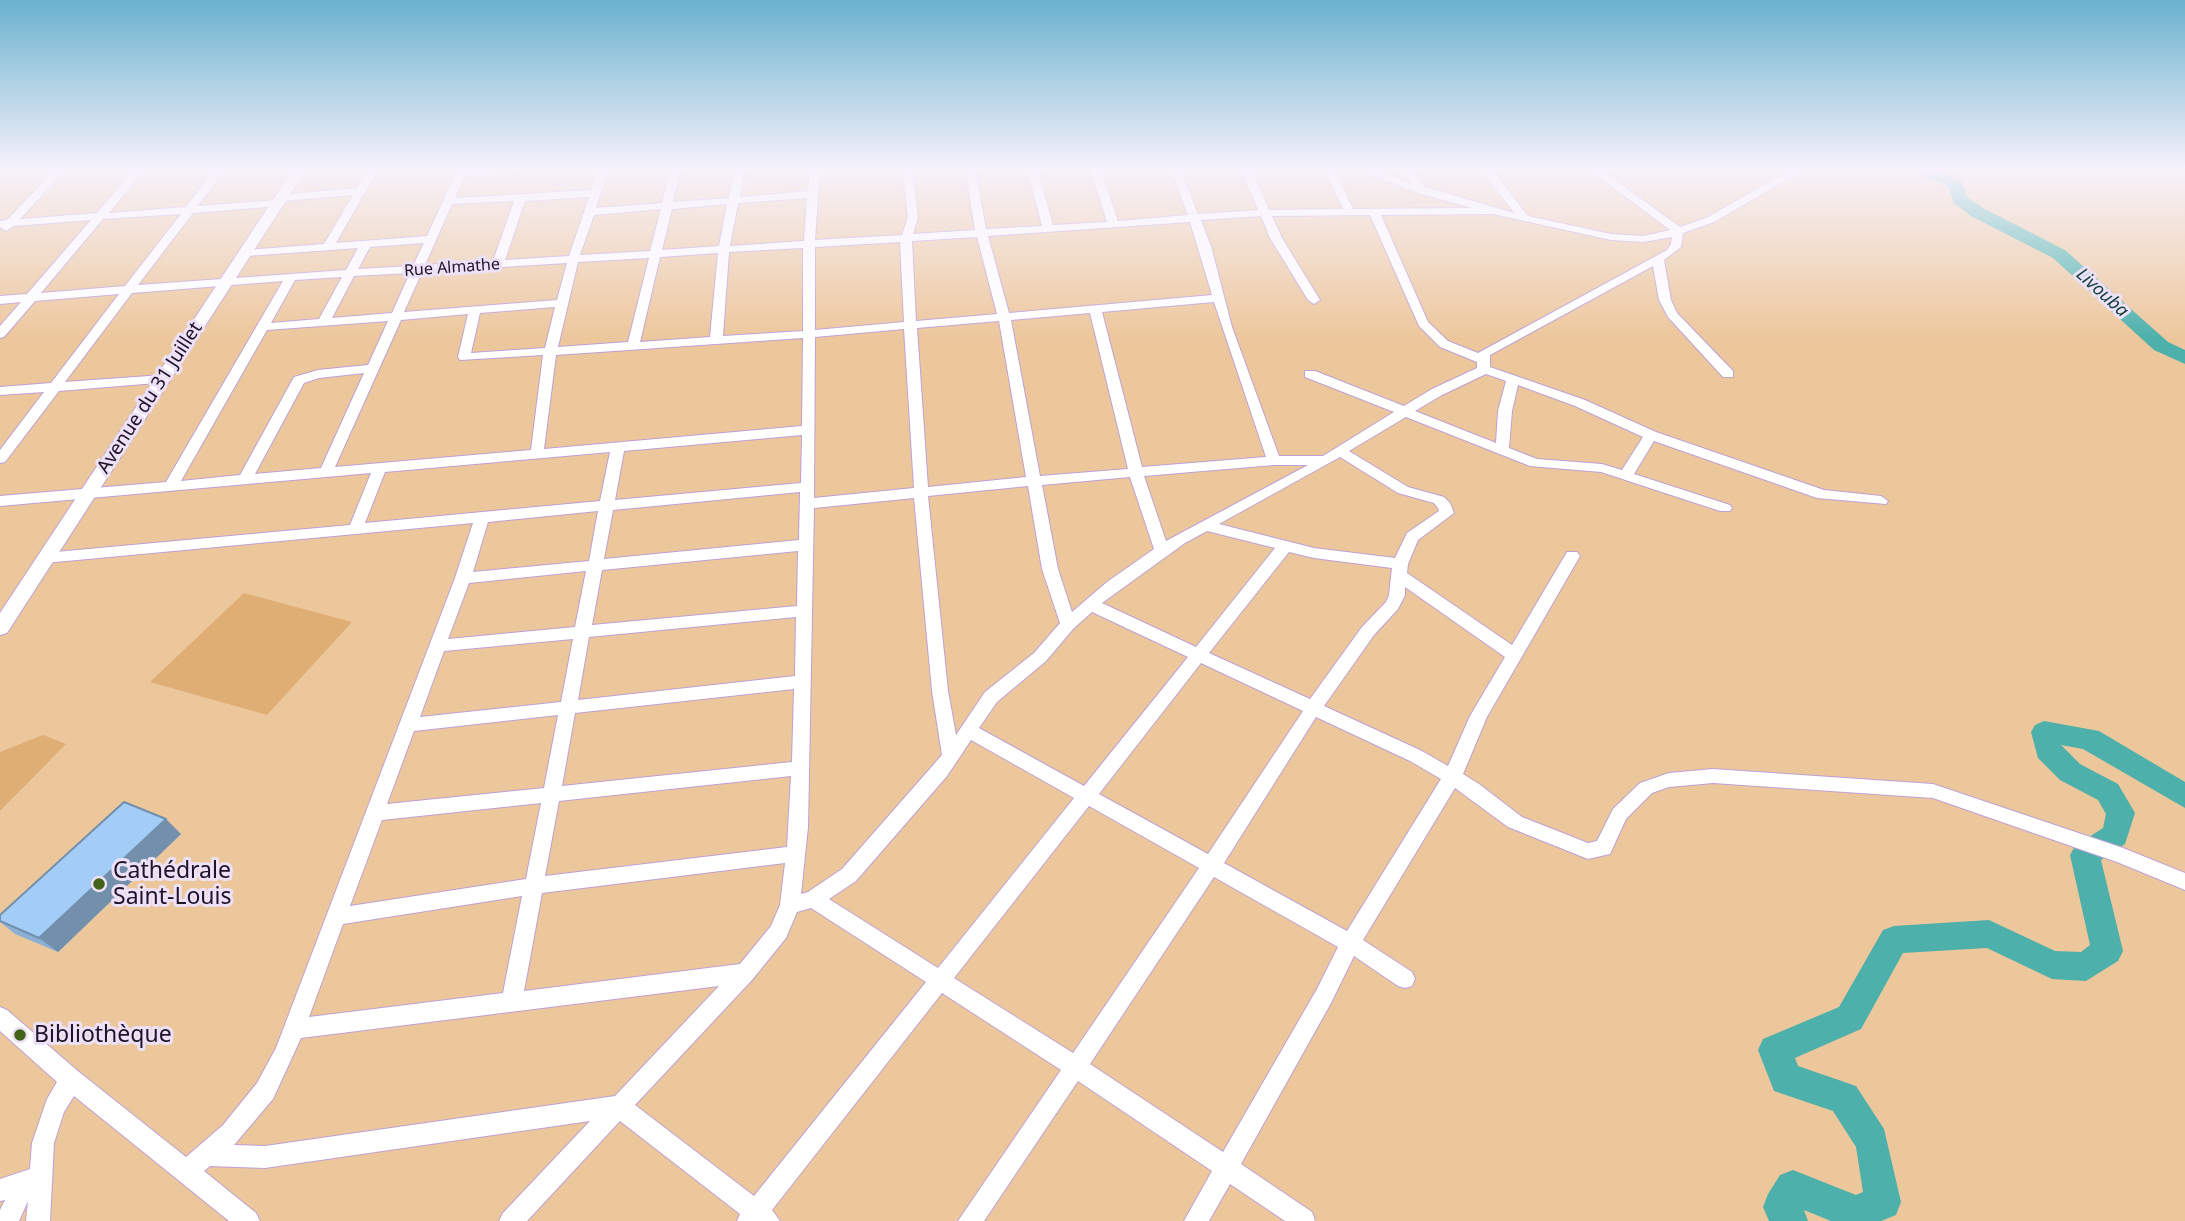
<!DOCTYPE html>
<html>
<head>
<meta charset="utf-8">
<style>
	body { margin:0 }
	canvas { display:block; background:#ede1f7 }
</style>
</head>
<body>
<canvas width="2185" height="1221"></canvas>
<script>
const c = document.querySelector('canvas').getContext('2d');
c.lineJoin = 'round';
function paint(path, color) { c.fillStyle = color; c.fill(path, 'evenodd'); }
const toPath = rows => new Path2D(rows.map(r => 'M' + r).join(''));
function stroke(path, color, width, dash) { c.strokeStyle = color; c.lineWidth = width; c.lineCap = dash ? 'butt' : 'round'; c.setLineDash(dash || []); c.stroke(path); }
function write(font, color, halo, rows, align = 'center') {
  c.font = font + ' "Noto Sans",sans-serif'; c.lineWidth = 6; c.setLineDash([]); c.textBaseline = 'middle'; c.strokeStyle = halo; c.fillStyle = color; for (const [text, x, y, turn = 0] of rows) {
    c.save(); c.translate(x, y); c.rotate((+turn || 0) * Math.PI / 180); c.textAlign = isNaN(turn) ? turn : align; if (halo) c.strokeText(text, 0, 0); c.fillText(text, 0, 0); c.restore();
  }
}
paint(toPath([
	[0,168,2185,168,2185,1221,0,1221]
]), '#edc79c');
paint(toPath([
	[244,593,352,622,267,715,150,682],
	[43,735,66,744,0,811,0,752]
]), '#dfae75');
paint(toPath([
	[1906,168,1933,168,1948,173,1961,181,1967,197,1983,208,2065,250,2168,342,2185,350,2185,364,2154,350,2053,258,1971,216,1954,203,1948,186,1906,168],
	[2044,721,2099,731,2185,782,2185,808,2083,749,2061,745,2080,764,2118,784,2135,813,2125,844,2101,860,2123,951,2118,961,2086,981,2052,979,1987,948,1903,953,1861,1029,1795,1058,1798,1066,1856,1086,1884,1129,1901,1202,1896,1215,1881,1221,1831,1221,1804,1210,1808,1221,1769,1221,1763,1207,1768,1194,1780,1175,1793,1170,1856,1195,1863,1192,1856,1147,1833,1111,1774,1091,1758,1050,1763,1039,1839,1007,1883,930,1894,926,1989,920,2055,951,2081,952,2090,945,2070,855,2075,846,2103,828,2106,814,2098,800,2060,780,2038,758,2031,732,2035,725,2044,721]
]), '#4db0aa');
const minor = toPath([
	[56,168,67,168,20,219,97,213,135,168,146,168,109,213,186,207,215,168,226,168,198,206,277,200,277,196,281,195,357,188,368,169,376,169,377,171,336,243,427,236,458,168,527,168,522,171,465,175,455,198,591,190,599,168,609,168,596,208,662,203,671,168,681,168,673,202,729,198,735,168,745,168,740,197,808,191,810,168,820,168,815,240,902,235,908,217,902,168,912,168,918,217,913,234,975,230,965,168,975,168,986,229,1042,226,1027,168,1037,168,1053,225,1107,222,1090,168,1100,168,1118,221,1188,215,1170,168,1180,168,1198,214,1258,210,1241,168,1251,168,1269,210,1343,209,1324,168,1334,168,1353,209,1472,208,1418,193,1354,168,1370,168,1412,184,1401,168,1411,168,1425,187,1514,213,1480,168,1491,168,1528,216,1611,234,1643,236,1670,230,1587,168,1599,168,1680,227,1706,218,1794,168,1807,168,1714,222,1683,233,1681,247,1664,260,1671,300,1677,313,1733,371,1733,377,1723,377,1668,317,1659,300,1653,266,1490,355,1490,367,1585,400,1656,432,1824,490,1881,496,1888,501,1886,504,1817,498,1654,441,1634,474,1730,505,1732,508,1730,511,1720,511,1601,472,1530,466,1406,417,1349,451,1408,487,1444,497,1450,503,1454,513,1418,540,1408,564,1407,573,1512,645,1567,552,1577,552,1580,556,1487,717,1463,774,1479,784,1522,817,1588,843,1597,841,1613,809,1640,783,1669,773,1713,769,1933,784,2123,848,2185,873,2185,890,2117,862,1933,798,1713,783,1669,787,1652,793,1626,819,1610,854,1588,859,1508,827,1455,788,1363,940,1412,972,1415,979,1412,986,1405,988,1398,986,1354,956,1331,1003,1241,1164,1312,1212,1315,1221,1285,1221,1230,1184,1209,1221,1184,1221,1212,1171,1078,1081,984,1221,958,1221,1061,1070,942,993,772,1210,780,1221,737,1221,740,1214,620,1121,527,1221,499,1221,503,1213,590,1121,265,1168,210,1166,204,1171,256,1213,260,1221,229,1221,74,1096,64,1112,54,1143,50,1221,26,1221,28,1201,19,1221,0,1221,0,1210,5,1200,0,1201,0,1179,30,1169,32,1143,47,1099,57,1082,0,1031,0,1007,7,1010,79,1072,186,1157,223,1125,257,1083,276,1048,455,578,473,523,45,563,40,562,37,558,40,554,45,553,350,525,371,473,0,506,0,496,166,482,283,281,132,293,65,382,163,375,169,379,168,382,59,391,5,462,0,463,0,450,44,392,0,395,0,387,51,383,119,294,35,301,4,337,0,338,0,326,21,302,0,304,0,296,27,294,91,220,14,226,6,231,0,227,0,221,7,220,56,168],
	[353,195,324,244,246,250,240,253,246,256,358,248,346,270,138,285,193,213,278,206,282,205,282,201,353,195],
	[589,197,569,256,505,260,525,201,589,197],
	[807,198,804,241,730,246,738,203,807,198],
	[514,201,493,261,425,265,452,204,514,201],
	[727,204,719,246,662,250,672,209,727,204],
	[661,209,650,251,580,255,594,215,661,209],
	[181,214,125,286,41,293,103,219,181,214],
	[1493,214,1611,240,1643,242,1672,237,1671,244,1667,250,1478,353,1448,341,1428,322,1381,215,1493,214],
	[1370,215,1419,326,1440,347,1477,362,1477,368,1432,389,1404,406,1315,371,1305,371,1305,377,1394,412,1323,456,1279,456,1232,327,1211,246,1201,220,1261,216,1270,238,1308,300,1314,304,1320,300,1282,238,1272,216,1370,215],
	[1190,222,1212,295,1009,313,988,236,1190,222],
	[977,237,997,314,916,321,912,241,977,237],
	[900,242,904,322,815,330,815,247,900,242],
	[424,243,413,266,358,269,370,247,424,243],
	[803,248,803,331,723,336,729,252,803,248],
	[718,253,710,337,640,342,660,257,718,253],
	[649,258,628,342,558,347,578,262,649,258],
	[567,263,557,300,404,312,422,272,492,267,497,269,502,267,567,263],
	[410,273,392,313,332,318,354,276,410,273],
	[342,277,319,319,271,323,295,280,342,277],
	[1214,302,1266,457,1142,467,1102,312,1214,302],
	[555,307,545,348,471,353,480,313,555,307],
	[1090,313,1128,469,1040,476,1011,320,1090,313],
	[468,314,458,357,460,360,543,355,531,450,335,467,401,320,468,314],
	[388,321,368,365,318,370,294,377,240,475,181,481,267,330,388,321],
	[999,321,1026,477,928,487,917,328,999,321],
	[904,329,914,488,814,498,815,337,904,329],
	[803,338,802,426,544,449,556,355,803,338],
	[364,373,321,468,255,474,304,383,319,378,364,373],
	[1486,374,1506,381,1498,411,1496,443,1415,411,1442,395,1486,374],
	[1518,385,1575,406,1643,437,1622,470,1602,464,1537,459,1509,448,1512,411,1518,385],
	[802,435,801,483,615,500,624,451,802,435],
	[610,452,600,501,365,523,385,472,610,452],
	[1340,457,1398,493,1434,503,1438,508,1439,511,1407,533,1395,558,1314,548,1219,524,1340,457],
	[1274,465,1308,465,1166,541,1144,476,1274,465],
	[1130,477,1154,549,1107,582,1072,612,1058,569,1042,485,1130,477],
	[1028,486,1042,569,1060,623,1034,653,985,692,956,735,948,691,928,496,1028,486],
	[800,492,799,540,604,559,613,510,800,492],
	[914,498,932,691,942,755,842,869,808,892,801,894,808,827,814,508,914,498],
	[598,511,589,561,473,572,488,522,598,511],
	[1207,531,1275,548,1196,647,1102,603,1185,543,1207,531],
	[798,551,797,606,592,625,602,570,798,551],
	[1289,552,1314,558,1392,568,1389,595,1386,602,1362,627,1310,699,1209,653,1289,552],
	[586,571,575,627,448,639,469,583,586,571],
	[1405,587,1505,657,1470,716,1448,766,1422,751,1324,706,1374,635,1398,609,1405,595,1405,587],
	[1092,612,1188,657,1084,786,979,728,997,702,1046,661,1074,628,1092,612],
	[796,617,795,676,578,700,589,637,796,617],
	[573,639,561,702,420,717,444,651,573,639],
	[1201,663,1303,711,1208,854,1099,794,1201,663],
	[794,689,792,762,562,786,575,713,794,689],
	[558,715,544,788,387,804,414,731,558,715],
	[1316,717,1410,761,1441,779,1347,931,1224,863,1316,717],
	[971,740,1074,798,938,968,829,899,856,881,947,776,971,740],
	[791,776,787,847,545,876,559,801,791,776],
	[541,803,526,879,350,906,382,820,541,803],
	[1089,806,1199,868,1073,1053,954,978,1089,806],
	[785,863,780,905,771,926,740,964,524,991,542,893,785,863],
	[1214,877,1338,947,1317,989,1223,1152,1090,1064,1214,877],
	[522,896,503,993,309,1017,343,924,522,896],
	[811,908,926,982,754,1196,635,1105,752,980,786,938,797,912,811,908],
	[719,986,615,1096,265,1146,234,1145,273,1099,301,1038,719,986]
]);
const tertiary = toPath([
	[294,168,307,168,7,633,0,635,0,613,294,168]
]);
stroke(minor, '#bea0d5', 2);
stroke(tertiary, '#bea0d5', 2);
paint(minor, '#fff');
paint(tertiary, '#fff');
paint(toPath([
	[181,834,58,952,15,934,0,922,0,915]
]), '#8cafd4');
paint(toPath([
	[166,819,181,834,58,952,39,938]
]), '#728fac');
const building = toPath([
	[124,802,166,819,39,938,0,921,0,915,124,802]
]);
paint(building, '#a3ccf6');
stroke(building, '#728fac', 2);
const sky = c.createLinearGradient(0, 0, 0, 339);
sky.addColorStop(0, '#6ab2cf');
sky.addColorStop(0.5, '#f7f2fb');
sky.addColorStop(1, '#f7f2fb00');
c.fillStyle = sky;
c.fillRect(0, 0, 2185, 339);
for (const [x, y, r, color] of [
	[99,884,7,"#436318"],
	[20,1035,7,"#436318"]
]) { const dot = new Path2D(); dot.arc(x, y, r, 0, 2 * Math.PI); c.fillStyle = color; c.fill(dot); stroke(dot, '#ede1f7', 2.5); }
write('16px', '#1f1327', '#ede1f7', [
	["Rue Almathe",452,268,-4]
]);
write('italic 18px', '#14423f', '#ede1f7', [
	["Livouba",2102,293,42]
]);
write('19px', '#1f1327', '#ede1f7', [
	["Avenue du 31 Juillet",150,398,-57]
]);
write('23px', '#1f1327', '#ede1f7', [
	["Cathédrale",113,871],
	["Saint-Louis",113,897],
	["Bibliothèque",34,1035]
], 'left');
</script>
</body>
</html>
